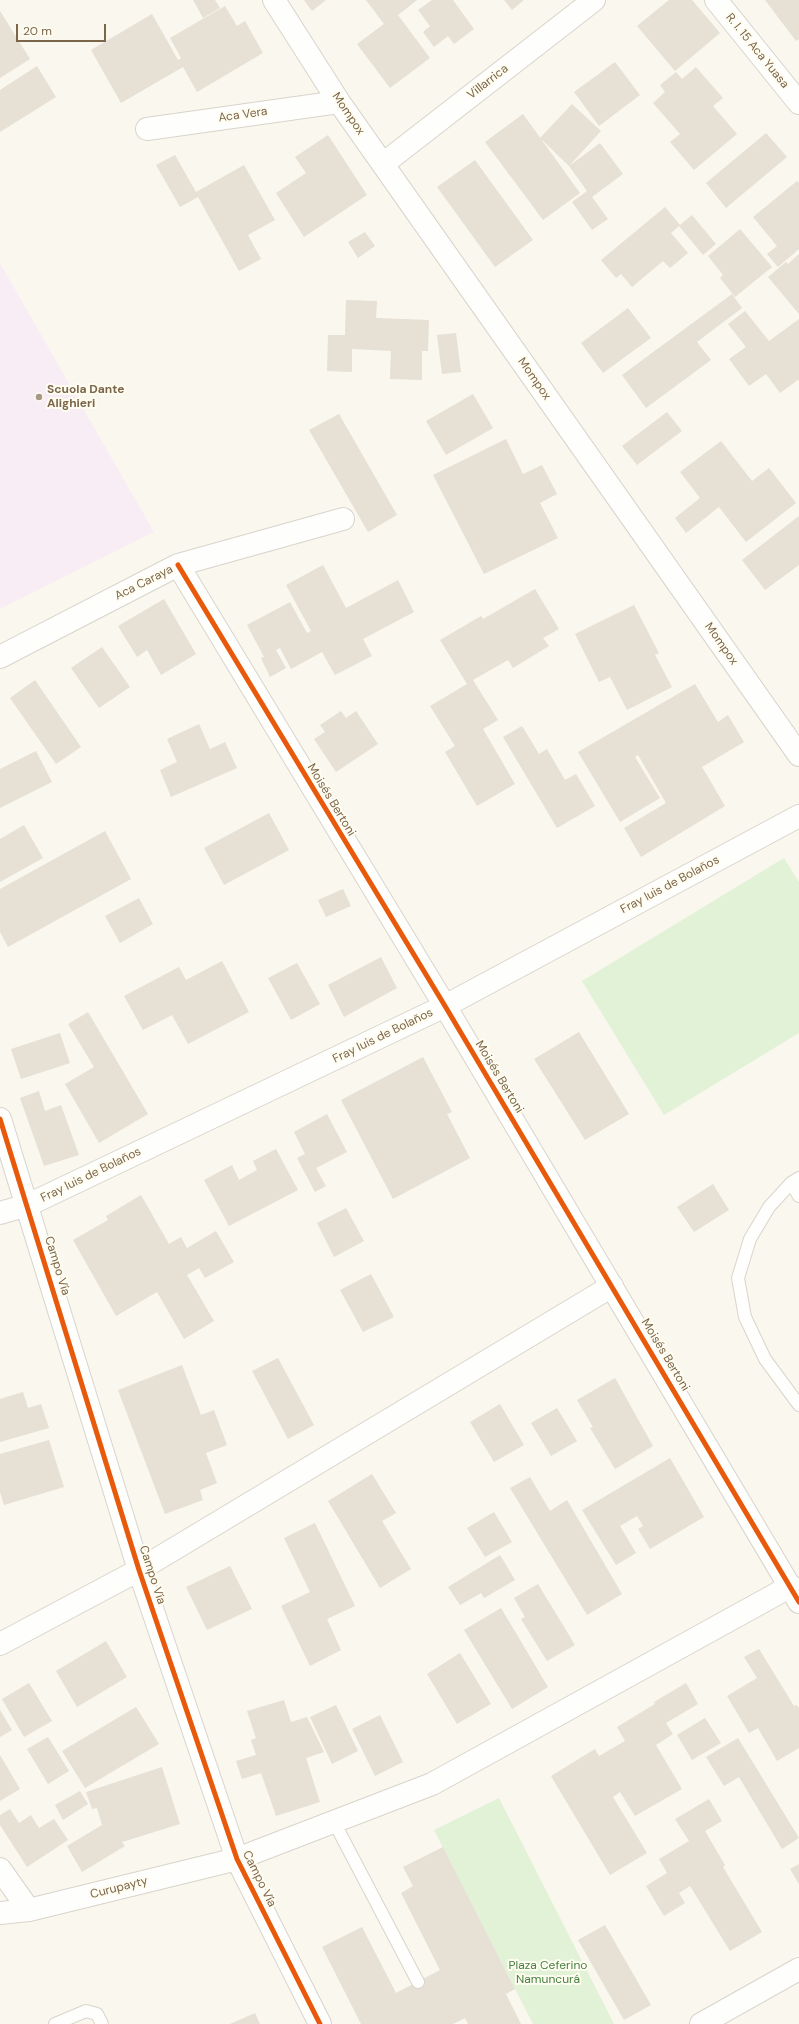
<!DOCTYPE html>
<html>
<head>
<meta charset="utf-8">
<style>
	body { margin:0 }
	#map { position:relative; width:799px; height:2024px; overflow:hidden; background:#f9f7ee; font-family:"DM Sans",sans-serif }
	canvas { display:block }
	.scale { position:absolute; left:16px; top:24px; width:90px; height:18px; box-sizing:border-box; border:2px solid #7b6649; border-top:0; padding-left:5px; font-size:12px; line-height:14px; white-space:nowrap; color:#7b6649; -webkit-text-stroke:3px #fffcf1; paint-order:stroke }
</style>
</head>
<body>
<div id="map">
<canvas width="799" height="2024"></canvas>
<div class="scale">20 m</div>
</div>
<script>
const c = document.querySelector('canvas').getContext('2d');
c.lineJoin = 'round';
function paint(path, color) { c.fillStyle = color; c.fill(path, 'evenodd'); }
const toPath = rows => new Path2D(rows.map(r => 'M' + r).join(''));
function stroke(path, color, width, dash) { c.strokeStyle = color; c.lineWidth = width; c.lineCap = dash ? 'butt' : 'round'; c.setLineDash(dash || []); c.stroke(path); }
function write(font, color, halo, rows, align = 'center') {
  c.font = font + ' "DM Sans",sans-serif'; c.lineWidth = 4; c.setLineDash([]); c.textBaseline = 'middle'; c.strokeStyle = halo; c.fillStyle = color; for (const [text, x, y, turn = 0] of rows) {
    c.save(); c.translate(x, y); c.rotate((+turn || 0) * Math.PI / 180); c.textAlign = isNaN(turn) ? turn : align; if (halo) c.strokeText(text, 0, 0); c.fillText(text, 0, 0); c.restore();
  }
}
paint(toPath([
	[0,263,154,532,0,609]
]), '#f8edf5');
paint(toPath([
	[784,858,799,882,799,1033,664,1115,582,981],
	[499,1798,614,2024,533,2024,434,1830]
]), '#e1f2d7');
paint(toPath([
	[193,0,215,0,220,8,203,18],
	[304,0,326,0,312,11],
	[366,0,417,0,398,15,430,58,390,88,357,44,384,24],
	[432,0,453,0,474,29,454,44,448,36,434,47,423,32,430,26,418,10],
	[504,0,524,0,512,10],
	[669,0,692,0,720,33,675,71,637,26],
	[765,0,799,0,799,39,796,41],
	[225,6,237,26,245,21,263,53,197,92,183,67,121,103,91,50,152,14,178,60,181,58,170,38],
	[0,11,30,59,0,78],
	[615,62,640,95,599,126,574,92],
	[37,66,56,97,0,132,0,90],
	[696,67,723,98,713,106,737,134,694,170,670,142,680,134,653,103,665,92,660,85,676,72,682,79],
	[572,104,601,131,569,166,600,143,623,174,592,197,608,219,592,230,572,202,587,191,569,166,540,138],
	[523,114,580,193,543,220,485,142],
	[766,133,787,157,726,208,706,183],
	[328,135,367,195,304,237,276,193,306,173,295,157],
	[175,155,196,192,244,165,275,220,248,235,261,259,239,271,198,197,180,207,156,165],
	[475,160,533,240,495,267,437,187],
	[797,181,799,183,799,249,778,267,767,254,777,246,753,217],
	[665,207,680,225,692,215,716,244,703,255,679,226,671,233,688,253,670,268,663,261,632,287,621,274,616,278,601,260],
	[740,229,772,267,735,297,720,278,723,275,708,256],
	[365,232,375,246,358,258,348,242],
	[799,254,799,314,768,277,786,262,788,264],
	[732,294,742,308,697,342,711,360,646,408,622,375],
	[346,300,377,301,376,318,429,320,428,351,422,351,422,380,390,379,391,351,352,349,352,372,327,371,328,335,345,335],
	[628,308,651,338,603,373,581,343],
	[745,311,769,341,799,319,799,381,798,380,780,393,766,374,749,386,729,359,746,347,728,324],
	[456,333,461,372,442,374,437,335],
	[473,394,493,428,446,455,426,421],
	[667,412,682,431,637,465,622,446],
	[339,414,397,515,368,532,309,430],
	[506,439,523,474,542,465,557,494,540,503,558,538,484,574,433,475],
	[721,441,752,481,769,468,796,503,746,542,719,507,686,533,675,518,700,498,680,472],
	[799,516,799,565,765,590,742,560],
	[323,565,346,608,398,580,414,612,363,639,372,656,335,675,322,652,291,669,280,648,276,650,286,668,270,677,261,658,264,657,247,625,290,602,307,633,311,631,286,585],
	[535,589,559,629,543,638,549,646,513,668,508,660,473,680,498,720,483,729,515,784,477,806,445,752,455,746,430,706,467,684,440,640,481,616,483,619],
	[164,599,196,654,161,675,147,650,137,657,118,626],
	[634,605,659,653,655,655,672,687,627,710,610,677,599,682,575,634],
	[102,647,130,687,99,708,71,668],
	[35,680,81,747,56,764,10,698],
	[695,684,718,722,728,715,744,742,702,767,725,806,641,857,624,828,666,803,638,755,635,757,660,798,620,822,578,752],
	[341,711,346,718,356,711,378,744,336,772,314,739,325,732,320,725],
	[199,724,210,749,225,742,237,768,171,797,160,770,177,762,167,739],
	[522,726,539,754,547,749,565,780,576,774,595,806,557,828,503,737],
	[36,751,52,782,0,808,0,769],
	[269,813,289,850,224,885,204,848],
	[24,825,43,858,0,882,0,839],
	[105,831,131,879,8,947,0,932,0,889],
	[343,889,351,906,326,917,318,900],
	[139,898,153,924,120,943,105,916],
	[381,957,397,988,344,1017,328,985],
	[222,961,249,1012,188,1044,172,1015,143,1030,124,996,179,967,186,980],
	[297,963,320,1004,291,1020,268,978],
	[88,1012,148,1114,99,1143,65,1084,94,1067,68,1024],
	[579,1032,629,1114,585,1140,534,1059],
	[60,1033,70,1063,21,1079,11,1049],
	[423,1057,452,1112,447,1114,470,1158,393,1199,341,1100],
	[39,1091,45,1111,61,1105,79,1155,44,1166,20,1098],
	[327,1114,347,1152,316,1168,326,1186,315,1192,297,1158,305,1154,294,1132],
	[276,1149,298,1190,229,1226,204,1180,232,1165,239,1180,257,1170,253,1161],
	[713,1184,729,1210,694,1232,677,1207],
	[141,1195,169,1244,181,1237,187,1248,216,1231,234,1262,205,1278,199,1268,187,1275,214,1321,184,1339,157,1292,116,1316,73,1240,108,1220,106,1216],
	[346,1208,364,1241,334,1257,317,1223],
	[371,1274,394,1317,363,1332,340,1290],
	[278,1358,314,1425,288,1439,252,1371],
	[182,1365,201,1415,214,1410,227,1445,206,1453,217,1483,200,1490,203,1500,165,1514,118,1390],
	[615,1378,653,1446,615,1469,590,1428,593,1427,577,1400],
	[23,1392,28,1408,41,1404,49,1428,0,1442,0,1399],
	[500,1404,524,1445,494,1462,470,1422],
	[557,1408,577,1441,551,1456,531,1423],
	[49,1440,64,1487,4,1505,0,1492,0,1454],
	[670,1458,704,1517,650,1549,638,1529,643,1526,637,1516,620,1526,636,1553,616,1565,582,1510],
	[372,1474,396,1513,382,1521,411,1569,380,1588,328,1501],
	[530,1477,550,1511,567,1500,622,1594,587,1615,510,1488],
	[494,1512,512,1542,485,1557,467,1528],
	[315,1523,355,1606,327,1619,341,1650,310,1666,281,1606,310,1592,284,1538],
	[500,1555,515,1580,484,1598,481,1593,460,1605,448,1587],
	[230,1566,252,1609,207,1630,186,1587],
	[538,1584,575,1645,547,1661,521,1619,525,1617,514,1598],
	[501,1608,548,1687,512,1709,464,1630],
	[106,1641,127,1677,77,1707,56,1671],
	[759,1649,794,1706,797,1705,799,1708,799,1748,777,1761,758,1728,749,1733,727,1696,757,1678,744,1657],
	[460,1653,491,1704,457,1724,427,1674],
	[29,1683,52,1721,24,1737,2,1699],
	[686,1683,698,1704,666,1723,673,1734,656,1745,682,1789,635,1816,620,1792,613,1797,647,1853,610,1875,551,1776,595,1749,599,1756,625,1741,617,1727,655,1704,654,1702],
	[284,1700,291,1722,307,1717,324,1752,306,1758,320,1802,276,1816,261,1773,242,1779,236,1761,256,1755,251,1740,256,1738,247,1711],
	[336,1705,358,1751,332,1764,310,1717],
	[136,1707,159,1744,85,1788,62,1751],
	[0,1710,12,1730,0,1737],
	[380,1715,403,1762,375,1776,352,1729],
	[705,1718,721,1743,692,1760,677,1735],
	[48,1737,69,1771,48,1784,27,1749],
	[738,1738,799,1838,782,1849,739,1777,724,1786,706,1757],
	[0,1755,20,1789,0,1801],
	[162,1767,180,1824,122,1842,125,1846,82,1872,67,1846,102,1825,97,1808,92,1809,86,1792],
	[80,1791,88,1804,63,1820,55,1805],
	[709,1799,722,1821,705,1831,725,1865,723,1867,762,1932,730,1951,690,1886,679,1893,685,1903,664,1916,646,1886,667,1873,659,1859,689,1841,675,1819],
	[10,1809,19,1823,31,1815,39,1828,54,1819,68,1840,27,1867,0,1825,0,1815],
	[443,1847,515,1989,506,1994,521,2024,468,2024,465,2018,453,2024,361,2024,322,1947,362,1927,396,1993,440,1970,401,1893,413,1886,403,1867],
	[799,1864,799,1884,790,1869],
	[605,1925,651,2005,624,2020,578,1940],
	[255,2013,260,2024,230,2024]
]), '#e6e0d5');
const lane = toPath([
	[799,1178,791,1183,769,1207,750,1239,738,1278,745,1317,765,1359,799,1405],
	[791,1183,799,1196],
	[334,1822,418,1982],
	[55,2024,86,2011,97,2014,102,2024]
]);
const street = toPath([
	[274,0,339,102,799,755],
	[716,0,799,103],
	[147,129,339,102],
	[383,164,594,0],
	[178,565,445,1006,799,1602],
	[0,657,178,565,343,519],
	[0,1119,139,1570,237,1859,320,2024],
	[0,1213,28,1205,445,1006,799,816],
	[0,1644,139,1570,612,1286],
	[0,1869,29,1910],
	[0,1913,29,1910,237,1859,432,1784,791,1586],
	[701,2024,799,1969]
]);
stroke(lane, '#d9d4cc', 14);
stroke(street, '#d9d4cc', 24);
stroke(lane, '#fefefc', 12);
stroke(street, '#fefefc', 22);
stroke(toPath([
	[178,565,445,1006,799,1602],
	[0,1119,139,1570,237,1859,320,2024]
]), '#e8590c', 5);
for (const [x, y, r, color] of [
	[39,397,4,"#a79983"]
]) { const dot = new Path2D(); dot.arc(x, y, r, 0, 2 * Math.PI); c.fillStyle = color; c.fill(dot); stroke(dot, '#fffcf1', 1.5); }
write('12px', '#7b6649', '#fffcf1', [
	["R. I. 15 Aca Yuasa",757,51,51],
	["Villarrica",488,82,-38],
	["Mompox",348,114,56],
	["Aca Vera",243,115,-8],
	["Mompox",534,379,55],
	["Aca Caraya",144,583,-27],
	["Mompox",721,644,55],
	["Moisés Bertoni",331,800,59],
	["Fray luis de Bolaños",670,885,-28],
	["Fray luis de Bolaños",383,1036,-26],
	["Moisés Bertoni",499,1077,59],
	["Fray luis de Bolaños",91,1175,-26],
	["Campo Vía",57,1266,73],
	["Moisés Bertoni",665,1355,59],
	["Campo Vía",152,1575,72],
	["Campo Vía",259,1879,64],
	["Curupayty",119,1888,-14]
]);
write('bold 12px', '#7b6649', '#fffcf1', [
	["Scuola Dante",47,390],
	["Alighieri",47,404]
], 'left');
write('12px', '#468240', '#fffcf1', [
	["Plaza Ceferino",548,1966],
	["Namuncurá",548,1980]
]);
</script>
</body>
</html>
